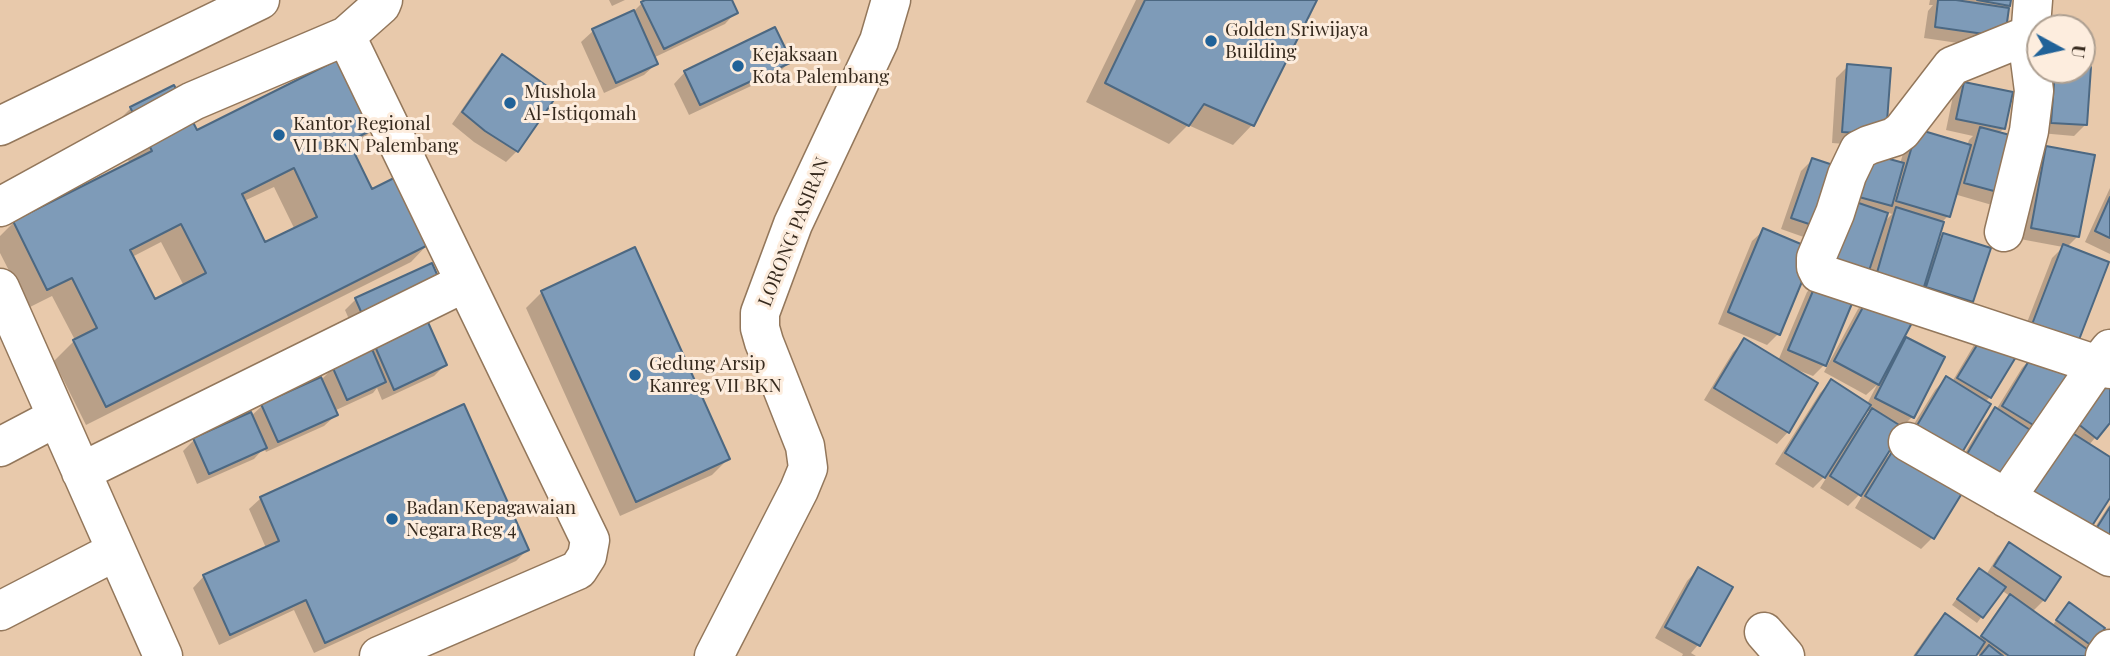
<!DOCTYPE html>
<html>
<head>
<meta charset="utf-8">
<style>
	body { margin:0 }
	#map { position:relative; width:2110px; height:656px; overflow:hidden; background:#e8c9ab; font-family:"Playfair Display",serif }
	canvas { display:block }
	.north { position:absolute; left:2026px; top:14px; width:70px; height:70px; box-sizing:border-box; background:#fdedde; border:2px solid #ad9f91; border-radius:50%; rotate:98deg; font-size:19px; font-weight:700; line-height:28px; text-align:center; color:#362a1e }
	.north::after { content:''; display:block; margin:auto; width:24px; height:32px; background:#216298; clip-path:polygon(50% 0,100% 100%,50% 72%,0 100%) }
</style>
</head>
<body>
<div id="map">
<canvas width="2110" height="656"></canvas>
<div class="north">U</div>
</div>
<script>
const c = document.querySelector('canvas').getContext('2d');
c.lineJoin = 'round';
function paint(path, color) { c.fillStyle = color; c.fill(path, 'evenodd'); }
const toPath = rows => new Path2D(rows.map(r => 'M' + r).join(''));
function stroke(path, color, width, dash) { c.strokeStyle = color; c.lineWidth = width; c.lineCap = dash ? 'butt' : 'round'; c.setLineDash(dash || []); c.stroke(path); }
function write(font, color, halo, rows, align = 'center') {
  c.font = font + ' "Playfair Display",serif'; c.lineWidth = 6; c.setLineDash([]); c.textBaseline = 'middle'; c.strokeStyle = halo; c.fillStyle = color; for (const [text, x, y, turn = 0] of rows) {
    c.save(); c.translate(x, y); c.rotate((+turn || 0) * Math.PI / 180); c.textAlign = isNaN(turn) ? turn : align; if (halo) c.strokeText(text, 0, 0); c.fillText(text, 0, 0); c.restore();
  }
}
paint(toPath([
	[609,0,625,0,612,6],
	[649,0,730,0,736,12,725,24,653,58,656,64,644,75,604,93,581,42,593,31,633,12,642,3],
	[1136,0,1316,0,1252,125,1233,145,1188,125,1169,144,1086,102],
	[1930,0,2010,0,1992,48,1924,38,1928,11,1933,5,1929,5],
	[502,56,517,151,506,162,474,142,452,124,491,67],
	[790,61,779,73,689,115,674,84,685,72],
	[1848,66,1873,146,1832,143,1836,78],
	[2082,68,2085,125,2074,136,2040,133,2044,77,2051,70,2082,70],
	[1964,84,2004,128,1998,134,2003,193,1992,205,1954,194,1948,216,1942,222,1935,243,1944,235,1972,301,1961,313,1866,287,1836,213,1900,164,1906,143,1967,146,1969,140,1973,136,1946,130,1953,96],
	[1886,212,1892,214,1883,223],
	[131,108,196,133,375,127,356,146,350,149,371,192,430,242,411,262,86,425,54,361,75,340,52,296,28,308,0,253,0,236,14,222,130,164,112,127],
	[274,187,295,230,264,245,244,201],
	[161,242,184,286,154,301,132,257],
	[2047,148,2078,236,2067,247,2107,263,2021,338,2052,258,2063,247,2020,239,2036,159],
	[1812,160,1812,240,1781,229,1801,171],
	[2110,188,2110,254,2085,242],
	[1764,230,1778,334,1767,345,1718,324,1752,241],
	[1818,281,1824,365,1813,376,1795,369,1788,432,1777,444,1704,400,1733,352,1744,341,1778,361,1807,292],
	[441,287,355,333,345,310,356,299],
	[542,292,728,459,712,475,620,516,526,308],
	[1869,298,1897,349,1906,340,1912,417,1901,428,1881,463,1895,449,1962,491,1932,538,1921,549,1855,508,1865,491,1864,490,1848,506,1820,488,1828,475,1826,475,1813,488,1775,464,1820,393,1831,381,1867,404,1877,385,1866,395,1824,372,1858,309],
	[1866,410,1871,412,1858,425],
	[1986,334,1990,397,1985,402,1901,445,1935,390,1946,378,1952,382,1974,345],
	[375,345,445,365,434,376,382,400,377,388,373,393,334,411,336,415,324,426,266,452,264,448,254,459,197,484,183,451,194,440,251,416,262,406,321,380,333,368],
	[2033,356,2041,430,1954,471,1984,421,1996,410,2022,368],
	[2110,388,2110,420,2089,445,2110,459,2110,494,2047,445],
	[261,498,527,550,516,561,314,653,294,610,219,645,193,588,204,576,266,548,249,509],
	[2110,504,2110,557,2086,541],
	[2009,545,2044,600,2032,612,2052,626,2064,610,2090,645,2085,650,2086,656,1980,656,1976,652,1973,656,1913,656,1934,626,1945,615,1978,639,1999,608,2010,596,2001,590,1977,623,1952,605,1974,575,1979,570,1986,575,1998,556],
	[1698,569,1698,645,1691,653,1696,656,1682,656,1683,654,1655,638,1687,581]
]), '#0003');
const building = toPath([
	[645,0,732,0,738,13,664,49,641,2,645,0],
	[1145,0,1317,0,1254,126,1204,104,1189,126,1105,83,1145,0],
	[1938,0,1956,0,2009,8,2005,37,1935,27,1938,0],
	[1977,0,2011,0,2010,6,1977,0],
	[634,10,658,64,616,83,592,29,634,10],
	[775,27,792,62,700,105,684,71,775,27],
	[502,54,558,94,518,152,485,131,462,112,502,54],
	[343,57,377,127,349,142,372,189,400,175,432,243,106,407,73,340,97,328,72,278,47,290,13,221,152,151,130,107,174,85,197,130,343,57],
	[294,168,317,217,265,242,242,194,294,168],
	[181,224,206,273,155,299,130,250,181,224],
	[1847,64,1891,68,1886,135,1842,132,1847,64],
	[2082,66,2091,67,2087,125,2051,123,2055,70,2082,70,2082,66],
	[1964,82,2013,92,2005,129,1956,119,1964,82],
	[1980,127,2021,138,2005,194,1964,183,1980,127],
	[1917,129,1971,145,1950,217,1896,201,1917,129],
	[2046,146,2095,155,2079,237,2031,228,2046,146],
	[1860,151,1904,163,1892,206,1848,194,1860,151],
	[1812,158,1845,169,1824,229,1791,218,1812,158],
	[2110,197,2110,238,2095,231,2110,197],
	[1847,199,1888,213,1867,277,1826,264,1847,199],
	[1896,207,1944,222,1923,290,1876,276,1896,207],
	[1763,228,1815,250,1780,335,1728,312,1763,228],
	[1943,233,1991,248,1973,302,1926,287,1943,233],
	[2063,244,2109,262,2077,345,2031,327,2063,244],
	[635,247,730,459,636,502,541,291,635,247],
	[432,263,443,288,366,323,355,298,432,263],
	[1818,279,1856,294,1826,366,1788,350,1818,279],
	[1869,296,1914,319,1879,385,1834,361,1869,296],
	[427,320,447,365,394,390,374,344,427,320],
	[1985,332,2019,352,1991,398,1957,378,1985,332],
	[1906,337,1945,357,1914,418,1875,398,1906,337],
	[1744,338,1818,383,1789,433,1714,388,1744,338],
	[372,349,386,382,347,400,332,366,372,349],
	[2033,354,2074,380,2043,431,2002,406,2033,354],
	[1946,376,1991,404,1957,461,1912,434,1946,376],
	[321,377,338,415,278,442,261,404,321,377],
	[1831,379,1871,405,1825,478,1785,453,1831,379],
	[2102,379,2110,386,2110,423,2097,439,2072,419,2102,379],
	[464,404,529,550,325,643,306,600,230,635,203,575,279,541,260,497,464,404],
	[1995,407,2041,437,2008,486,1964,459,1995,407],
	[1872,408,1904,428,1861,496,1830,476,1872,408],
	[251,412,267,448,209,474,193,438,251,412],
	[2063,427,2110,457,2110,498,2090,529,2025,486,2063,427],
	[1895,447,1964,490,1934,539,1865,496,1895,447],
	[2110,507,2110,538,2096,529,2110,507],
	[2009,542,2061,577,2045,601,1994,566,2009,542],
	[1698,567,1733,587,1700,646,1665,627,1698,567],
	[1979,568,2006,587,1983,618,1957,599,1979,568],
	[2010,594,2091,652,2088,656,2009,656,1981,636,2010,594],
	[2069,602,2105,628,2092,646,2056,620,2069,602],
	[1945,613,1985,642,1976,656,1915,656,1945,613],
	[1989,645,2003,656,1980,656,1989,645]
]);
paint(building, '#7e9bb8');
stroke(building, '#4c6882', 2);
const minor = toPath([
	[2031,34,1952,66,1902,131,1894,137,1869,145,1859,150,1847,175,1835,213,1816,258,1816,267,1819,273,2110,369],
	[0,126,260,0],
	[0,207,193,101,346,36],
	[2004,232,2029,131,2034,91,2029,52,2033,0],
	[0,288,163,656],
	[1908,442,2110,557],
	[0,447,57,417],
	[81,472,464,283],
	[2006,498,2098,364,2110,349],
	[0,611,116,551],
	[1764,632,1785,656],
	[379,656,578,570,587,556,590,540,346,36,381,5,383,0],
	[714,656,799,490,808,468,805,446,764,342,760,328,760,313,793,224,879,41,891,0],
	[2105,656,2110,649]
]);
stroke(minor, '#93775b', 41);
stroke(minor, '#fff', 38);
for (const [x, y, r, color] of [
	[1211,41,7,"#216298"],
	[738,66,7,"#216298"],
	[510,103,7,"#216298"],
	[279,135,7,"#216298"],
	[635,375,7,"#216298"],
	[392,519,7,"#216298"]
]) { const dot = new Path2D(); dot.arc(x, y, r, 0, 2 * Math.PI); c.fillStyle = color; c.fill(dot); stroke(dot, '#fdedde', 2.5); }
write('19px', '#362a1e', '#fdedde', [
	["Golden Sriwijaya",1225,30],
	["Building",1225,52],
	["Kejaksaan",752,55],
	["Kota Palembang",752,77],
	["Mushola",524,92],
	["Al-Istiqomah",524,114],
	["Kantor Regional",293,124],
	["VII BKN Palembang",293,146],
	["Gedung Arsip",649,364],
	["Kanreg VII BKN",649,386],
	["Badan Kepagawaian",406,508],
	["Negara Reg 4",406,530]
], 'left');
write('19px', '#362a1e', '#fdedde', [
	["LORONG PASIRAN",794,232,-68]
]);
</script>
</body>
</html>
